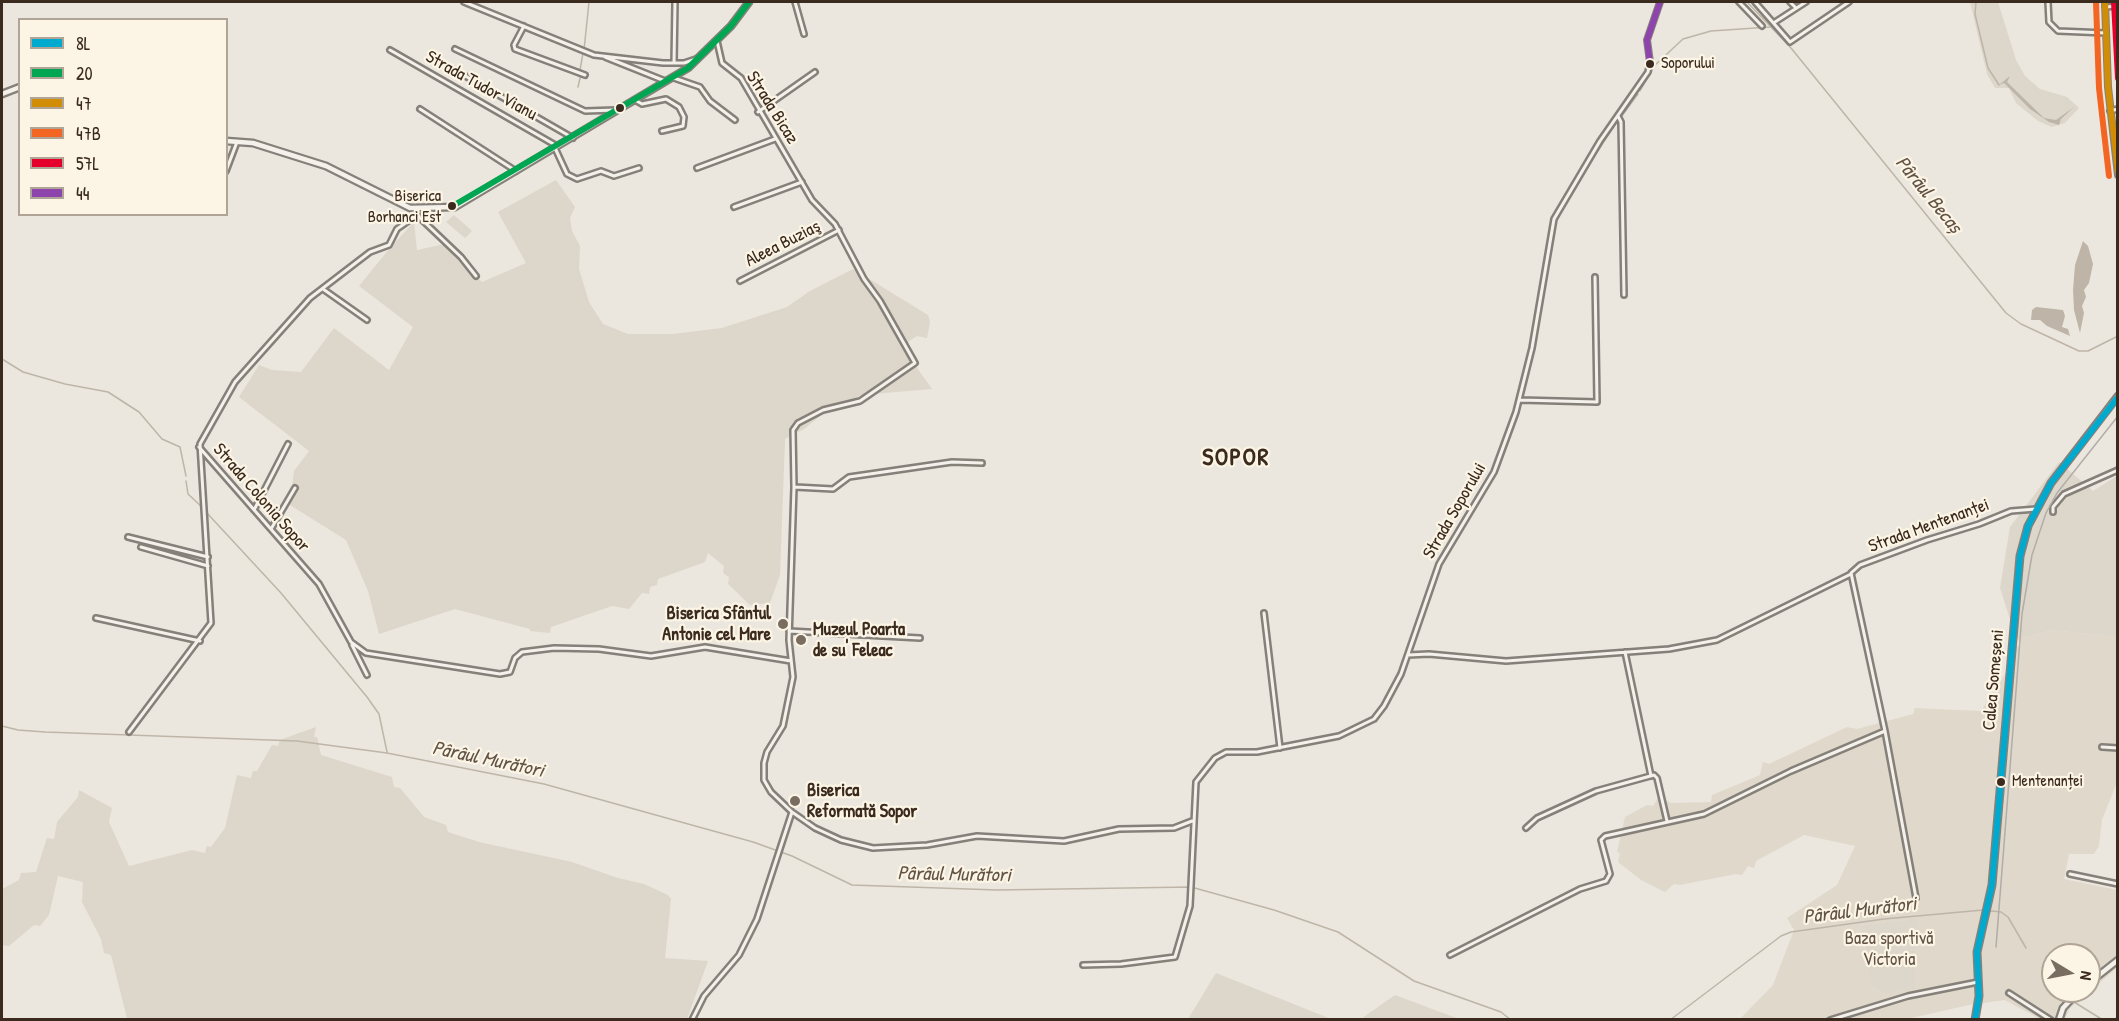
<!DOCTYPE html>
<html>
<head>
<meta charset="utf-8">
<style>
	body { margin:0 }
	#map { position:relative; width:2119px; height:1021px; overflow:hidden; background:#ebe7de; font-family:"Patrick Hand",sans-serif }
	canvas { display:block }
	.frame { position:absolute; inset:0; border:3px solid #3b2a1e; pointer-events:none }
	.legend { position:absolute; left:18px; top:18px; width:210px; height:198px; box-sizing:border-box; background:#fcf5e5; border:2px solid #afa495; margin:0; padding:8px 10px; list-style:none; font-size:18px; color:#3b2a1e }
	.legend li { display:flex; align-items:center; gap:12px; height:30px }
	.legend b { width:30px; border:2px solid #afa495 }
	.north { position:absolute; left:2041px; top:943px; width:60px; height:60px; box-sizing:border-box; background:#fcf5e5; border:2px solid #afa495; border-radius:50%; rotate:100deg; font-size:16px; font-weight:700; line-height:24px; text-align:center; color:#3b2a1e }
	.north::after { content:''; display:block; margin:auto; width:21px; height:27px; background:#796c61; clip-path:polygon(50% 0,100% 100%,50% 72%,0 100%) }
</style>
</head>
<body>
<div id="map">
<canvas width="2119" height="1021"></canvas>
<div class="frame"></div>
<ul class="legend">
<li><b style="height:8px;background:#00a9ce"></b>8L</li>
<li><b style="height:8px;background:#00a651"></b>20</li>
<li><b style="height:8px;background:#d18d06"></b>47</li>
<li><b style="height:8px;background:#f26522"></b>47B</li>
<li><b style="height:8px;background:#e4002b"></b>57L</li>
<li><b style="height:8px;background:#8e44ad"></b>44</li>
</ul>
<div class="north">N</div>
</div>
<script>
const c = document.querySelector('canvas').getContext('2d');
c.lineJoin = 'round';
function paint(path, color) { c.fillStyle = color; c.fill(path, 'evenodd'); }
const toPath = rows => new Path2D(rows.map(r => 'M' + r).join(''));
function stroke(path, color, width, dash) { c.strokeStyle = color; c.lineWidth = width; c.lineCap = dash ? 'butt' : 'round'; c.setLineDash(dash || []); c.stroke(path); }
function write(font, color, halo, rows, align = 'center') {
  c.font = font + ' "Patrick Hand",sans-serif'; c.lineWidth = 4.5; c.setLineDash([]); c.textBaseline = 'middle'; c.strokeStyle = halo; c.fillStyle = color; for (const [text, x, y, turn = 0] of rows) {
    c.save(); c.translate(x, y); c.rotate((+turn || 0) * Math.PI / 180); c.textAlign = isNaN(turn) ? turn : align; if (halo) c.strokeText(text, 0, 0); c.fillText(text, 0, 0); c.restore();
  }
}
paint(toPath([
	[2052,630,2117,637,2117,782,2102,820,2099,846,2094,854,2069,854,2064,879,2117,890,2117,968,2070,1008,2065,1019,2040,1019,2005,1000,1969,1005,1907,1019,1740,1019,1773,985,1794,930,1787,918,1837,885,1855,846,1804,835,1756,861,1754,868,1748,866,1742,875,1736,874,1680,885,1674,884,1665,892,1641,880,1618,862,1620,853,1617,852,1625,817,1647,805,1653,806,1659,796,1671,803,1711,802,1712,795,1760,775,1763,762,1769,764,1847,727,1857,729,1913,714,1915,708,1981,711,2011,665,2014,648,2021,645,2018,639],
	[2053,955,2089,955,2089,991,2053,991]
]), '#dfd8cb');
paint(toPath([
	[1970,2,1998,2,2016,60,2025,76,2040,89,2067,97,2079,108,2065,123,2052,127,2038,121,2016,103,2009,88,1995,88,1987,74],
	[556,180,575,207,570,218,572,231,580,246,579,269,589,302,603,324,628,334,673,334,722,328,787,307,810,291,853,269,928,315,930,322,927,338,917,336,909,341,907,351,905,351,932,389,861,395,824,413,804,429,785,439,780,575,770,603,750,605,728,584,729,577,723,573,724,566,708,553,705,562,658,579,657,585,650,587,649,594,642,593,629,609,612,606,551,627,550,633,530,631,530,629,455,609,379,634,368,591,346,540,290,505,294,471,309,451,239,397,259,365,272,370,301,372,334,328,389,370,413,327,359,286,390,248,414,222,417,250,445,244,482,282,526,263,498,212],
	[454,215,472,231,465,238,446,222],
	[2059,462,2093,491,2117,476,2117,637,2052,630,2018,639,2014,632,2000,588,2010,527],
	[316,727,314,737,317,737,321,755,392,777,394,787,400,788,424,817,446,825,448,832,479,842,572,862,618,878,644,884,668,895,671,899,665,958,708,961,687,1019,127,1018,111,955,104,953,101,939,82,902,83,882,58,876,49,915,40,926,34,925,9,946,2,945,2,889,19,880,21,873,36,872,47,838,54,839,57,822,78,797,79,790,112,808,109,822,129,866,192,850,205,853,207,846,211,847,225,828,237,775,251,778,253,771,257,771,272,745,278,746,280,740],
	[1918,919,1920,948,1913,949,1915,989,1886,993,1872,985,1862,926],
	[1216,973,1331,1019,1188,1019],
	[1395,995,1459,1019,1361,1019]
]), '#ddd6ca');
paint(toPath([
	[2010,76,2007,82,2044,118,2056,120,2074,107,2061,119,2059,125,2049,122,2030,109,2004,83,1999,85],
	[2083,241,2088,246,2093,264,2089,283,2084,290,2086,297,2082,306,2084,313,2080,333,2074,310,2073,290,2075,265],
	[2036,307,2063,310,2065,316,2062,327,2068,329,2070,336,2047,326,2040,320,2031,320,2032,310]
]), '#beb5a8');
stroke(toPath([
	[1747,2,1791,48,2006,313,2021,324,2079,351,2088,351,2118,336],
	[1976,2,1975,14,1988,68,1999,85],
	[584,50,589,2],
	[1654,66,1683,39,1711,31,1770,27],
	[578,87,580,78,586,75,580,70,583,53],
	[1640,91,1652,70],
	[1621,117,1638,94],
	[1584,172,1618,120],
	[1567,201,1582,176],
	[1557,218,1566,204],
	[2,359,23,372,65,384,108,392,139,412,162,439,180,447,186,476],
	[186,481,188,494,203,508],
	[206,512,281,593,367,697,379,714,387,752],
	[2,726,18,730,45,732,297,741,387,753,544,784,753,842,792,856,852,885,997,890,1191,887,1274,910,1338,932,1414,981,1501,1012,1511,1020],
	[2074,1002,2103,1020],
	[1670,1020,1781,936,1791,932,1884,919,1983,910,2001,912,2008,917,2026,948],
	[2113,1020,2118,1017]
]), '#beb5a8', 1.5);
const minor = toPath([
	[464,2,594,55,663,63,684,63,696,59],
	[795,2,804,34],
	[1739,2,1762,26],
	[1755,2,1790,42,1849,2],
	[1790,2,1796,8],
	[2048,2,2049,22,2058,31,2106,33],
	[2105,2,2108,87,2118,175],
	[2105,7,2118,6],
	[1775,22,1806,2],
	[524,26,514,45,515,49,585,75],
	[717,41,722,63,741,78,812,200,835,224,864,279,880,301,915,363,860,401,823,410,798,423,793,430,794,487,789,640,793,677,783,726,767,752,764,763,764,780,771,792,792,812,815,828,841,840,873,848,927,845,977,836,1064,841,1119,829,1174,828,1192,821],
	[455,49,585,111,616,110],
	[390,50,557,146],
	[605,57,665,81],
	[674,63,675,2],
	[455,70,573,138],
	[674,78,700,87,710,101,735,120],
	[635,100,642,104,666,99,679,107,684,117,683,126,662,131],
	[420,109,516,171],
	[2110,111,2118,109],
	[758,112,815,72],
	[1618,116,1621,122,1624,295],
	[555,148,567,174,577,179,601,171,614,176,639,168],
	[697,168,775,139],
	[226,171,237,142],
	[734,207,802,182],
	[417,215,461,257,476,276],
	[740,281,839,230],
	[323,289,367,320],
	[1520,400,1597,402,1595,277],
	[199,447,319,584,351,642,366,653,500,674,510,672,515,658,522,652,554,648,599,649,651,656,705,647,791,661],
	[795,487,833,489,849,477,952,462,982,463],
	[254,510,288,444],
	[2053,512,2053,507,2064,494,2118,470],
	[271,529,295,488],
	[128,537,208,557],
	[141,547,208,566],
	[1264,613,1280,748],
	[96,618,200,641],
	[789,631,920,638],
	[352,645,367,675],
	[1625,652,1651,776],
	[1408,655,1429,654,1506,661,1669,649,1717,640,1851,574],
	[129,732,211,623,200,444,235,382,310,298,370,252,389,245,397,229,417,215,418,210],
	[2102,747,2118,748],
	[1526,828,1537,818,1596,791,1654,775,1657,778,1667,821],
	[2070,874,2118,884],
	[1916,898,1885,731,1851,573,1860,565,1927,540,1979,524,2011,511,2036,509],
	[1450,955,1580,889,1606,881,1610,874,1601,840,1605,836,1704,814,1791,771,1885,731],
	[1083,965,1121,964,1175,957,1190,906,1196,782,1215,758,1226,752,1257,752,1339,736,1374,719,1384,706,1401,674,1439,564,1494,472,1516,412,1532,348,1554,219,1600,141,1648,72,1650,62,1647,40,1660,2],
	[2009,993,2051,1020],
	[692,1020,704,996,739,955,757,919,792,812],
	[1830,1020,1908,996,1978,982]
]);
const major = toPath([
	[2,94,20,87],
	[226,141,253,143,326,166,410,208,455,207,688,68,731,26,749,2],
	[2089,983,2118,960],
	[1975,1020,1979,996,1977,952,1992,885,2020,556,2028,526,2051,483,2118,396],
	[2059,1020,2063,1008,2079,991]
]);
stroke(minor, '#858079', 8);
stroke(major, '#858079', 9);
stroke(minor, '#f4f0ea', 3);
stroke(major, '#f4f0ea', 4.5);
stroke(toPath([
	[1996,947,2022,614,2032,555,2046,513,2057,493,2118,416]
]), '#b1ada7', 1.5);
stroke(toPath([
	[1975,1020,1979,996,1977,952,1992,885,2020,556,2028,526,2051,483,2118,397]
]), '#00a9ce', 6);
stroke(toPath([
	[451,207,688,68,731,26,749,2]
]), '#00a651', 6);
stroke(toPath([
	[2105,2,2108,87,2118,171]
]), '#d18d06', 6);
stroke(toPath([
	[2096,2,2099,88,2109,176]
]), '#f26522', 6);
stroke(toPath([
	[2114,2,2118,78]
]), '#e4002b', 6);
stroke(toPath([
	[1650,64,1647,40,1660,2]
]), '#8e44ad', 6);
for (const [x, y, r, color] of [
	[1650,64,5,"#3b2a1e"],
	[620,108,5,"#3b2a1e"],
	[452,206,5,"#3b2a1e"],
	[783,624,6,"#796c61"],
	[801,640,6,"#796c61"],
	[2001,782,5,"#3b2a1e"],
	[795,801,6,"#796c61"]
]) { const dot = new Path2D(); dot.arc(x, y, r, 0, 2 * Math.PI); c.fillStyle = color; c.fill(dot); stroke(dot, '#fcf5e5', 2); }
write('16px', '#3b2a1e', '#fcf5e5', [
	["Soporului",1661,64],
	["Biserica",441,197,"right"],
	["Borhanci Est",441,218,"right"],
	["Mentenanței",2012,782]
], 'left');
write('18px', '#3b2a1e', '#fcf5e5', [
	["Strada Tudor Vianu",481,86,29],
	["Strada Bicaz",772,108,58],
	["Aleea Buziaş",783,244,-27],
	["Strada Colonia Sopor",261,498,49],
	["Strada Soporului",1455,511,-60],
	["Strada Mentenanței",1929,526,-20],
	["Calea Someșeni",1994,680,-85]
]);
write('bold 18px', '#3b2a1e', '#fcf5e5', [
	["Biserica Sfântul",771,614,"right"],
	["Antonie cel Mare",771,635,"right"],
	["Muzeul Poarta",813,630],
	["de su' Feleac",813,651],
	["Biserica",807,791],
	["Reformată Sopor",807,812]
], 'left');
write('18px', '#615245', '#fcf5e5', [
	["Baza sportivă",1889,939],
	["Victoria",1889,960]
]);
write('italic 20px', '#625346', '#fcf5e5', [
	["Pârâul Becaș",1928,195,51],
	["Pârâul Murători",488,760,12],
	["Pârâul Murători",954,875,1],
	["Pârâul Murători",1860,911,-7]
]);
c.letterSpacing = '1.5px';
write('bold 24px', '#3b2a1e', '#fcf5e5', [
	["SOPOR",1236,459]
]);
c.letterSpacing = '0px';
</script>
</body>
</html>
